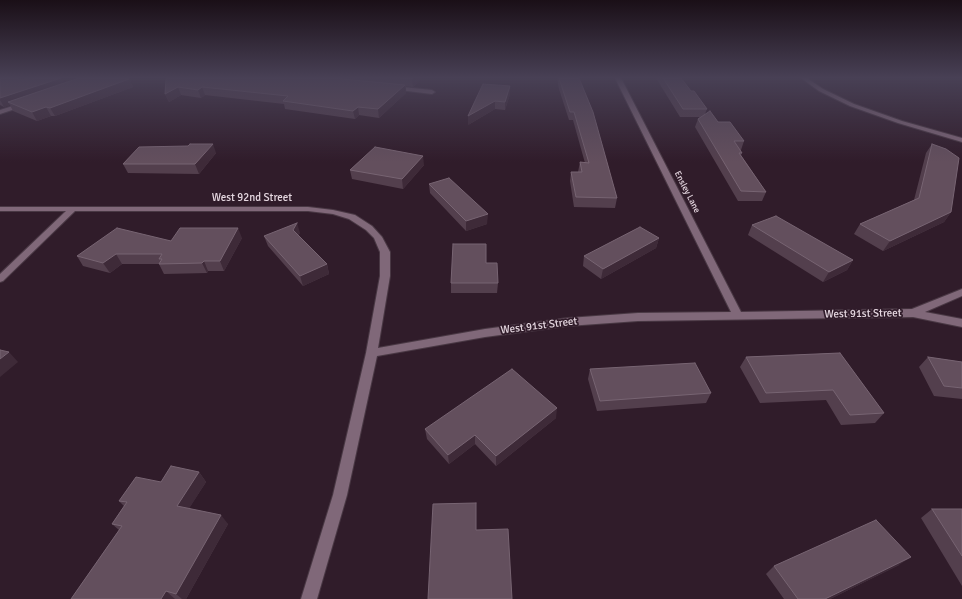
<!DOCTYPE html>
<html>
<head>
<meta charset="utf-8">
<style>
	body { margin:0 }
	canvas { display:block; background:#301c2a }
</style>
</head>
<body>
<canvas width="962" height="599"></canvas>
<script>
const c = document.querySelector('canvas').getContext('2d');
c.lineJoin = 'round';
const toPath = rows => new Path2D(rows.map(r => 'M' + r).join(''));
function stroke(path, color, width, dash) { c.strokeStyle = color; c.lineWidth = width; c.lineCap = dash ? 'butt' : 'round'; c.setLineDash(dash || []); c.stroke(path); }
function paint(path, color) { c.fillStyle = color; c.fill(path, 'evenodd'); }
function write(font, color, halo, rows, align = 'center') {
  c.font = font + ' Signika,sans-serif'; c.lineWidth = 3.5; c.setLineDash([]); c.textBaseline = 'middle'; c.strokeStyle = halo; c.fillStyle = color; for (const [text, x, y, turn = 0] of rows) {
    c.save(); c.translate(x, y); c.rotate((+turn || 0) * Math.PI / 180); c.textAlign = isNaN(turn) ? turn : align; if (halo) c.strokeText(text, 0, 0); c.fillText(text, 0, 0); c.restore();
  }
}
const minor = toPath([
	[615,78,621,78,741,312,912,309,962,289,962,296,925,312,962,319,962,327,913,317,638,321,568,326,485,337,377,356,347,495,317,599,301,599,333,495,366,353,380,276,380,252,374,238,366,230,349,219,333,214,308,211,75,211,3,281,0,282,0,274,66,211,0,211,0,207,308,207,333,210,355,215,372,226,382,237,390,252,390,276,378,348,485,329,568,318,638,313,731,312,615,78],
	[801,78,807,78,823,89,854,104,902,121,962,138,962,142,898,123,850,106,819,91,801,78],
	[393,86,432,90,435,92,432,94,391,89,390,88,393,86],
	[25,102,27,103,27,105,0,114,0,110,25,102]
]);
stroke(minor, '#493844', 2);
paint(minor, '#806879');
paint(toPath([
	[3,78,19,78,19,79,61,78,64,83,79,78,129,78,133,87,55,116,51,116,37,121,13,111,10,105,4,107,0,105,0,79],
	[166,78,422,78,413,87,406,86,406,93,379,118,359,115,355,119,285,109,284,104,205,95,201,98,181,95,169,102,165,94],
	[557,78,579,78,617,198,615,208,574,207,570,181,571,172,578,172,580,162,585,163,573,120,569,120,559,89],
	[656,78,681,78,691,91,707,109,705,114,718,122,744,141,741,150,740,150,742,153,741,155,766,192,762,201,738,201,695,127,698,119,700,117,680,117],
	[510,86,510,94,505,110,495,109,468,125],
	[932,144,951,212,944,222,883,251,854,234,860,224,914,200,926,153],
	[216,153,199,174,128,173,123,164],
	[424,165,403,189,352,179,350,170],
	[429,184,487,224,466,231,430,193],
	[752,225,853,260,847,270,823,282,748,235],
	[300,233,298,235,327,264,329,274,303,286,268,246,264,236],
	[242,238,224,271,208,271,207,273,164,274,159,264,122,264,110,273,83,266,77,256,171,241],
	[659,238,656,248,601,279,583,266,584,256],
	[486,263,498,283,497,293,451,293,451,283],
	[840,353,884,413,875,423,841,425,826,400,760,403,740,367,746,357],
	[928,357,962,362,962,399,934,396,919,367],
	[590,369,711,393,706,403,597,411,588,379],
	[556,418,496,466,475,444,449,464,427,439,425,429],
	[199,472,206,482,189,508,228,524,186,599,71,599,119,530,112,524,124,506,119,501,161,482],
	[932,509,962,509,962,586,921,518],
	[899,565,830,599,784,599,766,574,774,566]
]), '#533f4d');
paint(toPath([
	[61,78,65,86,8,102,10,105,4,107,0,100,0,98],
	[129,78,132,84,133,87,55,116,50,108],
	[413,78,422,78,413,87,412,79],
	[405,85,406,93,379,118,378,109],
	[510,86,510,94,505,110,505,102],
	[178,87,181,95,169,102,165,94],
	[202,87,205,95,201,98,198,90],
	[495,101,495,109,468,125,468,116],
	[46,107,51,116,37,121,32,112],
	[358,107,359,115,355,119,353,111],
	[213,144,216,153,199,174,195,164],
	[423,156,424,165,403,189,402,179],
	[951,212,944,222,883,251,890,241],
	[488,214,487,224,466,231,466,221],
	[297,223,300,233,296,240,293,230],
	[238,228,242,238,224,271,220,261],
	[659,238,656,248,601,279,603,269],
	[116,254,122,264,110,273,103,263],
	[853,260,847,270,823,282,829,272],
	[204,261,208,271,207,273,202,263],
	[327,264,329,274,303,286,300,276],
	[9,352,18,362,0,377,0,359],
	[557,408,556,418,496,466,496,456],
	[475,435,475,444,449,464,448,455],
	[199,472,206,482,185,515,177,506],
	[221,515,228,524,186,599,182,599,176,594],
	[911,557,899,565,830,599,825,599],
	[166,591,175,599,161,599]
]), '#3e2a38');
const building = toPath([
	[3,78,17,78,17,79,61,78,0,98,0,79,3,78],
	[79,78,129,78,129,79,50,108,46,107,32,112,8,102,79,78],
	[166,78,332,78,405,85,378,109,358,107,353,111,283,101,288,96,202,87,198,90,178,87,165,94,166,78],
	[402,78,413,78,412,79,402,78],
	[559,78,579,78,593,112,617,198,576,197,571,172,582,172,580,162,589,163,574,112,570,112,559,78],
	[663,78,681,78,691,91,694,91,707,109,683,109,663,78],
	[483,84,510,86,505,102,495,101,468,116,483,84],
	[710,111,718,122,730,122,744,141,734,141,742,153,739,153,766,192,741,191,698,119,710,111],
	[190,144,213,144,195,164,123,164,139,147,188,146,190,144],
	[932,144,946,149,959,158,951,212,890,241,860,224,919,198,932,144],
	[375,147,423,156,402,179,350,170,375,147],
	[449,178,488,214,466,221,429,184,449,178],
	[776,216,853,260,829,272,752,225,776,216],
	[297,223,293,230,327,264,300,276,264,236,297,223],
	[640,227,659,238,603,269,584,256,640,227],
	[117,228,171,241,180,228,238,228,220,261,204,261,202,263,159,264,162,259,159,259,162,254,116,254,103,263,77,256,117,228],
	[453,244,486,244,486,263,497,263,498,283,451,283,453,244],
	[0,350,9,352,0,359,0,350],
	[840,353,884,413,850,415,833,390,766,393,746,357,840,353],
	[928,357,962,362,962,388,944,386,928,357],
	[695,363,711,393,600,401,590,369,695,363],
	[512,369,557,408,496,456,475,435,448,455,425,429,512,369],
	[171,466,199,472,177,506,221,515,176,594,166,591,161,599,71,599,122,526,112,524,127,502,119,501,136,477,161,482,171,466],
	[476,503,476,530,508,529,512,599,428,599,433,504,476,503],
	[932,509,962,509,962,556,932,509],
	[876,520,911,557,825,599,798,599,774,566,876,520]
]);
paint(building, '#634f5d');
stroke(building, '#776472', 1);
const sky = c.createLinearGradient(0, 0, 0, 162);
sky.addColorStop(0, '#1a0f17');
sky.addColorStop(0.48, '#484055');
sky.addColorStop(1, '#48405500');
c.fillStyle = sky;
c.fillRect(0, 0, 962, 162);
write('9px', '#e6d8e1', '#301c2a', [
	["Ensley Lane",687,192,63]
]);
write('11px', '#e6d8e1', '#301c2a', [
	["West 92nd Street",252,198],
	["West 91st Street",863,314,-1],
	["West 91st Street",539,326,-7]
]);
</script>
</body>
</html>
